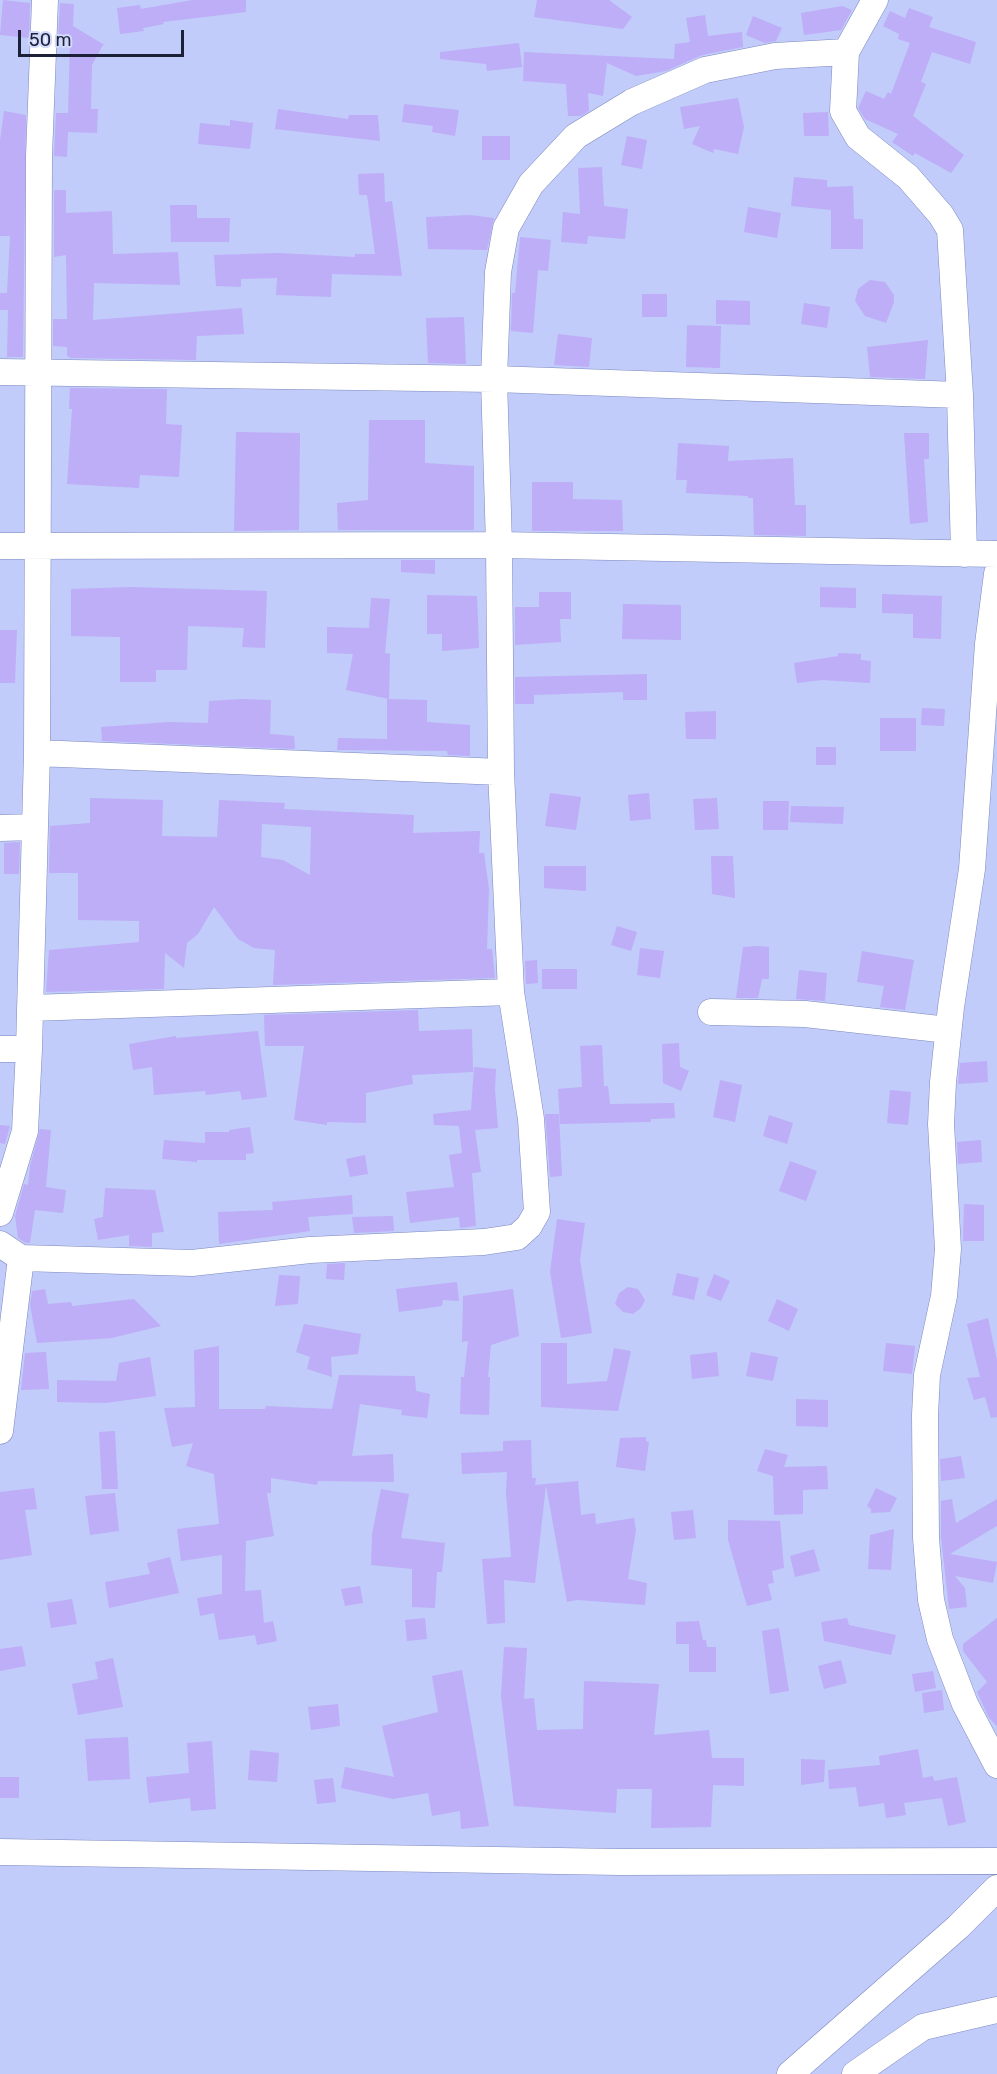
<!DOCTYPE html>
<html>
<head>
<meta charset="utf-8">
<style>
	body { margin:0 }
	#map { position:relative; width:997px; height:2074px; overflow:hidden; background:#c1ccfa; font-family:Rubik,sans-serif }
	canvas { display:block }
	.scale { position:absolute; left:18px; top:30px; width:166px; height:27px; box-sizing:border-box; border:3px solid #1d2137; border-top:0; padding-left:8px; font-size:18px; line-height:21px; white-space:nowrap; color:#1d2137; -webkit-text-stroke:4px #d1d9fd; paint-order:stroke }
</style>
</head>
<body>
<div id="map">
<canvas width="997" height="2074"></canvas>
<div class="scale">50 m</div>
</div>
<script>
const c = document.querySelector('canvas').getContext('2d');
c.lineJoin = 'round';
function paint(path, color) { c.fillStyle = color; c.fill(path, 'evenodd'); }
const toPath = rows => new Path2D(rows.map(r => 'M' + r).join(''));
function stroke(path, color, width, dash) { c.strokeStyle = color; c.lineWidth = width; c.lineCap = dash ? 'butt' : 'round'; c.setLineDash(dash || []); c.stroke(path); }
paint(toPath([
	[3,0,30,3,29,38,0,35],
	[192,0,246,0,246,12,163,22,164,24,143,28,144,31,120,34,117,8,140,5,141,9],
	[537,0,609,0,632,17,623,29,534,17],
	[60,3,74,4,73,26,106,46,103,45,92,65,91,109,98,109,97,133,68,132,67,157,54,156,56,113,68,113,70,43,58,42],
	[842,6,852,10,841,30,804,35,801,13],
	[909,8,933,17,929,27,976,42,970,64,932,52,921,82,926,84,913,116,964,155,951,173,915,153,913,156,892,142,898,134,865,119,858,108,866,91,884,99,888,92,891,94,910,43,898,39,899,34,883,26,890,11,905,18],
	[705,15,708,36,742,32,743,47,702,55,666,71,636,76,607,63,603,96,588,93,589,111,581,116,568,116,566,84,523,81,524,52,674,59,675,44,690,42,686,18],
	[753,16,782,28,776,41,765,43,746,35],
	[519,43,522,67,487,71,486,64,440,59,440,52],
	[738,98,744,127,738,154,714,149,713,153,692,144,700,126,684,129,680,107],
	[404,104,459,110,455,136,432,132,433,126,402,122],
	[278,109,348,119,349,115,378,115,380,141,275,129],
	[4,111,26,115,23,357,7,357,8,310,0,310,0,293,7,293,10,236,0,236,0,141],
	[803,113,828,112,829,136,804,136],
	[230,120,253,123,250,149,198,144,200,123,230,126],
	[482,136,510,136,510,160,482,160],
	[627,136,647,140,642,169,621,165],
	[602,167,604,206,628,209,625,239,588,236,587,244,561,242,563,212,580,214,578,168],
	[384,173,385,202,392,201,402,276,332,274,331,297,276,295,277,278,241,279,241,287,216,286,214,255,278,253,355,257,355,254,375,254,367,195,359,195,358,174],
	[794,177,827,180,827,187,853,186,854,219,863,219,863,249,831,249,831,210,791,206],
	[54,190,66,190,66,213,112,211,113,254,178,252,180,285,94,283,93,320,242,308,244,334,197,336,196,360,71,358,67,356,67,347,53,346,53,319,67,319,66,255,54,257],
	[170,205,197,205,197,218,230,218,229,242,171,242],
	[748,207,781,213,777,238,744,232],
	[470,215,494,218,487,250,428,249,426,217],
	[520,237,551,240,548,271,538,270,533,333,511,331,512,293,515,293],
	[870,280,885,282,894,295,894,302,886,323,865,316,855,301,858,289],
	[642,294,667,294,667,317,642,317],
	[716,300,750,301,750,325,716,324],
	[804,303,830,307,827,328,801,324],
	[464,317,466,364,428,363,426,318],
	[687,325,721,326,720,368,686,367],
	[558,334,592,338,589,367,554,365],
	[928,340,925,379,870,377,867,347],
	[70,388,167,389,166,424,182,425,179,477,140,475,139,488,67,484,72,409,69,409],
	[369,420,425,420,425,463,474,466,474,530,338,530,337,503,368,500],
	[236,432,300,433,299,530,234,531],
	[904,433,929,433,929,459,924,459,928,522,910,524],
	[678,443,729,446,728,461,793,458,795,505,806,505,806,536,754,535,753,498,748,498,748,496,686,493,687,480,676,480],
	[532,482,573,482,573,499,622,500,623,531,532,531],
	[401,560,435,560,435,574,401,572],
	[130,587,267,591,265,648,242,647,244,628,188,626,187,670,156,670,156,682,120,682,120,637,71,636,71,589],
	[820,587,856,588,856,608,820,607],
	[539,592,571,592,571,619,560,619,561,642,515,645,515,607,539,607],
	[882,594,942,596,941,639,913,638,913,614,882,613],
	[427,595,477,596,479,648,442,651,442,634,427,634],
	[371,598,390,599,385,653,390,654,389,699,346,690,353,654,327,653,327,627,369,628],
	[623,604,681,605,681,640,622,639],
	[0,630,17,630,15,683,0,683],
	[838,653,861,654,861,660,871,661,870,683,822,680,797,683,794,663,838,656],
	[647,674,647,700,623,700,623,692,534,695,534,704,515,704,515,677],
	[242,699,271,700,270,734,294,736,295,749,102,741,101,727,169,722,208,723,209,701],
	[387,699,427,700,427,722,470,725,470,756,448,755,447,751,337,750,338,738,387,739],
	[922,708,945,709,944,726,921,725],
	[716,711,716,739,686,739,685,712],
	[880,718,916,718,916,751,880,751],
	[816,747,836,747,836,765,816,765],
	[550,793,581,797,576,830,545,826],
	[649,793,651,819,630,821,628,795],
	[90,798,163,800,162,836,217,837,219,800,285,803,284,809,414,815,413,833,480,831,479,853,484,853,489,889,487,949,492,949,495,978,273,985,275,950,254,948,238,939,214,907,198,934,187,943,184,968,165,953,164,989,46,992,49,950,139,942,139,921,78,920,78,873,49,873,50,826,90,823],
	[262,824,311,827,310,875,283,860,261,857],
	[717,798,719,829,695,830,693,799],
	[763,801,789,801,788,830,763,830],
	[791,806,844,807,843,824,790,822],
	[20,842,19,874,4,874,4,843],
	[711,856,733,856,735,898,712,894],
	[544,866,586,866,586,891,544,888],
	[617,926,637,932,631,951,611,945],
	[758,946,769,947,769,979,762,979,758,998,736,998,743,947],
	[640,948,664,951,660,978,637,975],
	[862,951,914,960,905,1010,880,1007,884,986,857,982],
	[537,960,538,983,526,984,525,961],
	[542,969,577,969,577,989,542,989],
	[799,970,827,973,825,1001,796,999],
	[418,1010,419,1031,472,1029,473,1072,412,1075,413,1084,366,1093,366,1123,327,1122,327,1125,294,1120,304,1046,265,1046,264,1015],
	[258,1031,267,1097,242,1100,240,1091,206,1095,205,1091,154,1095,152,1067,133,1070,129,1044,176,1036,176,1038],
	[679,1043,680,1067,689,1071,681,1091,663,1083,662,1044],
	[602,1045,604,1086,608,1086,610,1104,674,1103,675,1118,651,1119,651,1122,560,1124,558,1089,582,1087,580,1046],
	[987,1061,988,1082,958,1084,960,1063],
	[474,1067,496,1069,495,1090,498,1128,475,1130,481,1172,472,1173,476,1226,460,1228,459,1217,410,1223,406,1192,454,1187,449,1155,462,1153,459,1126,434,1125,433,1114,471,1110],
	[720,1080,742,1085,735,1122,713,1117],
	[890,1090,911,1092,908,1125,887,1123],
	[545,1114,559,1114,562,1176,550,1177],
	[769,1115,793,1123,787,1144,763,1136],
	[0,1125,10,1126,5,1144,0,1143],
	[250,1127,254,1153,246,1154,246,1160,197,1160,197,1162,162,1159,164,1140,205,1143,205,1132,229,1132,229,1130],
	[40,1129,51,1130,46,1187,66,1190,63,1213,35,1210,30,1243,26,1243,18,1238,15,1216,24,1184,28,1185,30,1166],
	[981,1140,982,1162,958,1164,957,1142],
	[365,1155,368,1174,350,1177,346,1159],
	[790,1161,817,1171,806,1201,779,1191],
	[105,1188,155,1190,164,1232,152,1233,152,1247,129,1246,129,1235,98,1240,94,1219,103,1217],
	[352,1195,353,1214,308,1217,310,1231,219,1244,218,1212,273,1210,272,1202],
	[964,1204,984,1205,984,1241,963,1241],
	[393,1216,394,1231,354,1233,352,1217],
	[557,1219,585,1223,580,1260,592,1333,561,1338,550,1272],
	[345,1263,344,1280,326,1279,327,1264],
	[677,1273,699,1278,694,1300,672,1295],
	[714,1274,730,1281,721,1301,706,1295],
	[279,1275,300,1276,298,1304,275,1306],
	[457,1282,459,1301,443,1300,442,1306,399,1312,396,1289],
	[628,1287,638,1289,645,1300,641,1308,633,1314,623,1312,615,1304,619,1293],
	[45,1289,48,1304,71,1302,72,1306,134,1299,161,1326,112,1338,37,1343,30,1305,32,1291],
	[513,1289,519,1336,491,1345,488,1377,490,1377,489,1415,460,1414,461,1377,464,1377,468,1341,462,1342,463,1296],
	[777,1299,798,1309,789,1331,768,1321],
	[988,1318,997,1360,997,1417,991,1418,985,1397,974,1400,967,1378,980,1377,967,1324],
	[304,1324,361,1334,358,1354,331,1357,332,1377,307,1369,310,1357,296,1352],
	[541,1343,567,1343,567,1384,607,1381,614,1348,631,1351,618,1411,541,1407],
	[886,1343,915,1346,912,1374,883,1371],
	[219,1346,219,1409,265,1409,266,1406,332,1409,339,1375,415,1376,416,1391,430,1394,427,1418,401,1415,402,1410,360,1404,352,1456,393,1454,394,1482,318,1481,317,1485,271,1478,271,1493,267,1493,274,1536,246,1541,245,1591,261,1590,264,1623,273,1621,277,1641,257,1645,255,1635,219,1640,214,1613,200,1616,197,1598,222,1594,222,1555,181,1561,177,1529,219,1524,214,1474,186,1466,193,1443,172,1447,164,1408,195,1407,194,1350],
	[46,1352,49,1389,21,1390,25,1353],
	[717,1352,719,1376,692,1379,690,1355],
	[751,1352,778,1357,773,1381,746,1376],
	[150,1357,156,1396,106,1403,57,1402,57,1380,116,1381,119,1363],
	[796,1399,828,1400,828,1427,796,1426],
	[115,1431,118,1489,102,1489,99,1432],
	[646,1437,646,1441,649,1442,645,1471,616,1467,620,1438],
	[531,1440,532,1478,536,1478,535,1485,578,1481,581,1515,595,1513,596,1524,634,1518,636,1530,628,1579,647,1583,645,1605,577,1600,567,1602,546,1485,535,1583,504,1580,505,1623,487,1624,482,1559,511,1557,506,1493,507,1472,462,1474,461,1453,503,1451,503,1441],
	[765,1449,788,1455,784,1467,827,1466,828,1489,803,1490,803,1514,774,1515,773,1476,757,1471],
	[961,1456,965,1478,941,1481,940,1459],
	[34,1488,37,1509,25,1510,32,1555,0,1560,0,1492],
	[876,1488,897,1498,890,1512,871,1513,871,1509,867,1506],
	[381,1489,409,1494,401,1538,445,1543,442,1572,437,1572,435,1608,412,1607,412,1569,371,1565,372,1534],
	[115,1493,119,1531,90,1535,85,1496],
	[952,1499,956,1523,997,1499,997,1526,950,1554,997,1562,993,1583,955,1576,965,1588,967,1607,949,1609,941,1537,941,1501],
	[693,1510,696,1538,674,1540,671,1512],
	[728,1520,780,1521,784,1568,772,1571,774,1583,768,1584,772,1600,747,1606,728,1540],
	[894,1529,891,1570,868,1569,870,1535],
	[814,1549,820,1571,795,1577,790,1556],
	[170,1557,179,1593,109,1608,105,1582,150,1574,147,1563],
	[360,1586,363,1603,345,1606,341,1589],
	[72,1599,77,1624,51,1628,47,1603],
	[425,1618,427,1639,407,1641,405,1620],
	[847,1618,849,1625,896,1635,891,1655,824,1641,821,1622],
	[997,1618,997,1726,989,1718,977,1692,987,1682,963,1651,963,1644],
	[699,1621,703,1640,706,1640,707,1647,716,1647,716,1672,689,1672,689,1644,676,1644,676,1622],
	[779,1628,789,1691,770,1694,762,1631],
	[22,1646,26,1666,0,1671,0,1649],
	[504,1647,527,1648,524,1699,534,1698,537,1730,583,1729,584,1681,659,1684,654,1735,709,1730,712,1758,744,1758,744,1786,713,1785,711,1827,651,1828,652,1789,617,1789,616,1813,514,1806,501,1696],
	[113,1658,123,1707,78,1715,72,1684,98,1679,95,1662],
	[841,1660,847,1683,824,1689,818,1666],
	[462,1670,489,1826,461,1829,460,1811,432,1816,428,1793,393,1799,341,1788,345,1767,394,1777,382,1726,438,1712,432,1676],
	[933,1671,936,1688,915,1692,912,1674],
	[942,1690,944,1710,924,1713,922,1693],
	[338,1704,340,1726,311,1730,308,1707],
	[128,1737,130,1779,88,1781,85,1739],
	[212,1741,216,1809,191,1811,190,1798,149,1803,146,1777,189,1773,187,1743],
	[918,1749,923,1778,933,1776,934,1781,957,1777,966,1822,948,1826,942,1798,904,1803,906,1815,886,1818,884,1803,859,1807,856,1787,829,1789,828,1770,880,1765,879,1756],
	[250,1750,279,1753,277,1782,248,1780],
	[801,1759,825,1760,824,1782,801,1785],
	[0,1777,19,1777,19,1798,0,1798],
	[333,1778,336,1802,317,1804,314,1780]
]), '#beadf7');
const minor = toPath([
	[875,0,846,52,843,111,858,137,908,177,941,215,950,230,960,395],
	[0,372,494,379,960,395,964,554],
	[0,546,499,545,997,554],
	[997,574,988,644,972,869,951,1007,943,1082,941,1124,948,1249,944,1296,927,1375,925,1415,926,1538,931,1600,940,1639,965,1704,997,1765],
	[37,753,501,772],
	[0,828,35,827],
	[30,1008,511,992],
	[711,1012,805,1014,948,1030],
	[0,1049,29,1049],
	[0,1213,25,1131,29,1049,37,753,39,156,45,0],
	[0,1244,21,1258,192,1263,310,1250,484,1242,517,1237,529,1226,537,1212,531,1119,511,992,501,772,499,545,494,379,498,272,506,228,531,184,576,136,632,102,705,70,775,56,846,52],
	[0,1431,21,1258],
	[0,1852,620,1862,997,1861],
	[790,2074,958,1927,997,1888],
	[855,2074,923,2027,997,2010]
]);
stroke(minor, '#7d88be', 27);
stroke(minor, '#fff', 26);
</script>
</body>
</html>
